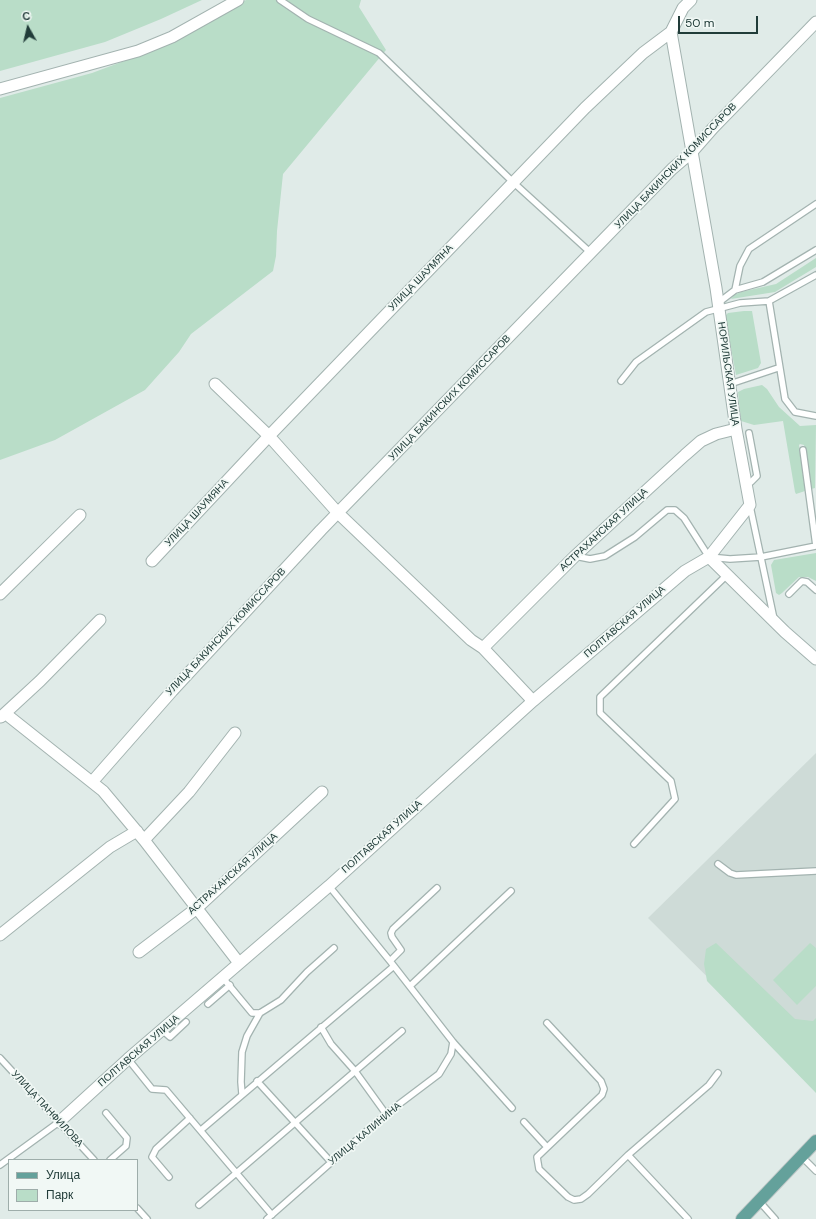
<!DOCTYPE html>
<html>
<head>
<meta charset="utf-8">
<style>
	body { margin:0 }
	#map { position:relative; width:816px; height:1219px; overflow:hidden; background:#e0ebe8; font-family:"DM Sans",sans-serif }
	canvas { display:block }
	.legend { position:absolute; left:8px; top:1159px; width:130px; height:52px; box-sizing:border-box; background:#f1f8f5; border:1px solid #9eadaa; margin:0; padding:5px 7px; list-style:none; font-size:12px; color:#213c39 }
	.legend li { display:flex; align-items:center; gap:8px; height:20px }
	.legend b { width:20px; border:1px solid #9eadaa }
	.north { position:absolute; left:8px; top:8px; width:40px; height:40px; -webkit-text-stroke:3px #f1f8f5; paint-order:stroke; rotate:352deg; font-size:11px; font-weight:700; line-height:16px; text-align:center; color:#213c39 }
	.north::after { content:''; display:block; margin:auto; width:14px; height:18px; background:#213c39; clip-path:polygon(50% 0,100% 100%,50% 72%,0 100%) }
	.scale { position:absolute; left:678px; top:16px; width:80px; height:18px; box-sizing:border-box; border:2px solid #213c39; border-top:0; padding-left:5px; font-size:12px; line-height:14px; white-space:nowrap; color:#213c39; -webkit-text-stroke:3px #f1f8f5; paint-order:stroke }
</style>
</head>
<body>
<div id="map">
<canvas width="816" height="1219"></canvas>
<ul class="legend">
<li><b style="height:5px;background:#64a19b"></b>Улица</li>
<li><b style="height:11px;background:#b9ddc8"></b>Парк</li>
</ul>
<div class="north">С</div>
<div class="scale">50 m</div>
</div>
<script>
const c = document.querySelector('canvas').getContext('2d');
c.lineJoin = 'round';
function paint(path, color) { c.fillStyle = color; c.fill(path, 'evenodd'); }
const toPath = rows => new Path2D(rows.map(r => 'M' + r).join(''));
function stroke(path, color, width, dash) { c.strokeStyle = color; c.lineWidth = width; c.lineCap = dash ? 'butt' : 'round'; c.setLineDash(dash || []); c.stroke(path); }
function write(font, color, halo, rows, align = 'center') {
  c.font = font + ' "DM Sans",sans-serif'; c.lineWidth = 3.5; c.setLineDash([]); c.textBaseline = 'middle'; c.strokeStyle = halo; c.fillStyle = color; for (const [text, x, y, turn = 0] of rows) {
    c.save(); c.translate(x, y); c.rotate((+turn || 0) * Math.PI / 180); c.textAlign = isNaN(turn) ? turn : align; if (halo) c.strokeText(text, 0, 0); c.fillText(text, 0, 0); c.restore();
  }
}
paint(toPath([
	[816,753,816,1056,802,1071,648,918]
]), '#cedbd7');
paint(toPath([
	[0,0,202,0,161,19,105,42,0,71],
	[246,0,361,0,359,7,386,50,283,174,277,231,276,256,273,271,191,334,179,352,145,390,55,440,0,460,0,98,92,73,159,48],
	[816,258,816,267,775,292,731,299,734,295,741,292,776,284],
	[744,311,752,311,761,363,758,368,736,375,725,316,728,313],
	[762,385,767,389,779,407,800,426,816,425,815,488,811,489,804,445,800,444,799,445,805,491,796,494,795,492,783,421,754,425,741,421,738,392,744,389],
	[816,553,816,581,808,577,799,577,782,593,779,595,776,593,771,565,774,560],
	[716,943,795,1019,813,1021,816,1018,816,1093,707,981,704,964,706,949],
	[810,943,816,948,816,986,797,1005,773,980]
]), '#b9ddc8');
const lane = toPath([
	[280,0,308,19,379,53,514,183,591,253],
	[816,275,769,301,785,399,795,412,816,416],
	[735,290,740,266,749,249,816,204],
	[718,303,735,290,763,282,816,250],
	[621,381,636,362,706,312,740,303,769,301],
	[730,384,778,368],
	[803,450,816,546],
	[746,483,751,482,757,476,749,433],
	[750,506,774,619],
	[575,556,590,559,605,556,635,537,667,510,675,510,684,518,709,557,730,559,761,557,816,546],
	[789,594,802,581,807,582,816,590],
	[634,844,675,799,671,781,600,713,600,697,727,575],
	[718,864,730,873,736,875,816,871],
	[329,886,390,961,453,1042,512,1108],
	[390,961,401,950,392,937,391,933,393,929,437,888],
	[223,978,252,1013,260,1013,281,1000,307,972,334,948],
	[410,986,511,891],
	[208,1004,230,985],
	[547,1023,601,1081,604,1089,602,1095,537,1157,539,1169,568,1197,574,1200,581,1199,588,1194,628,1155,688,1219],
	[321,1027,331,1044,355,1071,386,1114],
	[162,1030,170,1037,186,1022],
	[0,1058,94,1160],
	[128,1059,152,1089,166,1090,272,1215],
	[257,1081,331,1162],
	[242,1094,241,1082,242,1052,247,1036,260,1013],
	[106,1113,127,1138,126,1146,110,1160],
	[524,1122,547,1147],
	[201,1130,394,966],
	[628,1155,709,1085,718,1073],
	[801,1156,816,1171],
	[0,1165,59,1122],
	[169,1177,152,1157,156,1149,190,1118],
	[759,1201,775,1219],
	[199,1205,402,1031],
	[137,1208,147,1219],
	[267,1219,386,1114,439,1074,451,1054,453,1042]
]);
const street = toPath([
	[671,32,716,288,736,429,750,505,709,557,785,632,816,659],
	[0,89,138,51,172,37,238,0],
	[215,384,269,436,338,513,471,640,483,648,533,701],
	[152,561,269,436,585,108,643,53,671,32,683,8,691,0],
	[0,594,80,515],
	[483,648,575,556,685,455,701,441,716,434,736,429],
	[6,714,103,791,144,840,239,963],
	[1,717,40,681,100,620],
	[92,782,172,691,321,530,672,169,692,152,713,128,816,22],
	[144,840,189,792,235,733],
	[0,935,110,847,137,831],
	[139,952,197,908,322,792],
	[59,1122,128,1059,329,886,533,701,685,571,709,557]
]);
const primary = toPath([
	[742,1219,816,1141]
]);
stroke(lane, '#a3b3b0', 8);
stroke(street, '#a3b3b0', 13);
stroke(primary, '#c1c8c8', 14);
stroke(lane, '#fff', 5.5);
stroke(street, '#fff', 11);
stroke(primary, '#64a19b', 12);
write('10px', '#213c39', '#f1f8f5', [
	["УЛИЦА БАКИНСКИХ КОМИССАРОВ",676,166,-46],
	["УЛИЦА ШАУМЯНА",421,278,-46],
	["НОРИЛЬСКАЯ УЛИЦА",728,374,82],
	["УЛИЦА БАКИНСКИХ КОМИССАРОВ",450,398,-46],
	["УЛИЦА ШАУМЯНА",197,513,-47],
	["АСТРАХАНСКАЯ УЛИЦА",604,530,-43],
	["ПОЛТАВСКАЯ УЛИЦА",625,622,-41],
	["УЛИЦА БАКИНСКИХ КОМИССАРОВ",226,632,-47],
	["ПОЛТАВСКАЯ УЛИЦА",382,837,-42],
	["АСТРАХАНСКАЯ УЛИЦА",233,874,-42],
	["ПОЛТАВСКАЯ УЛИЦА",139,1051,-41],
	["УЛИЦА ПАНФИЛОВА",47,1109,47],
	["УЛИЦА КАЛИНИНА",365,1134,-40]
]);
</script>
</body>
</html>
